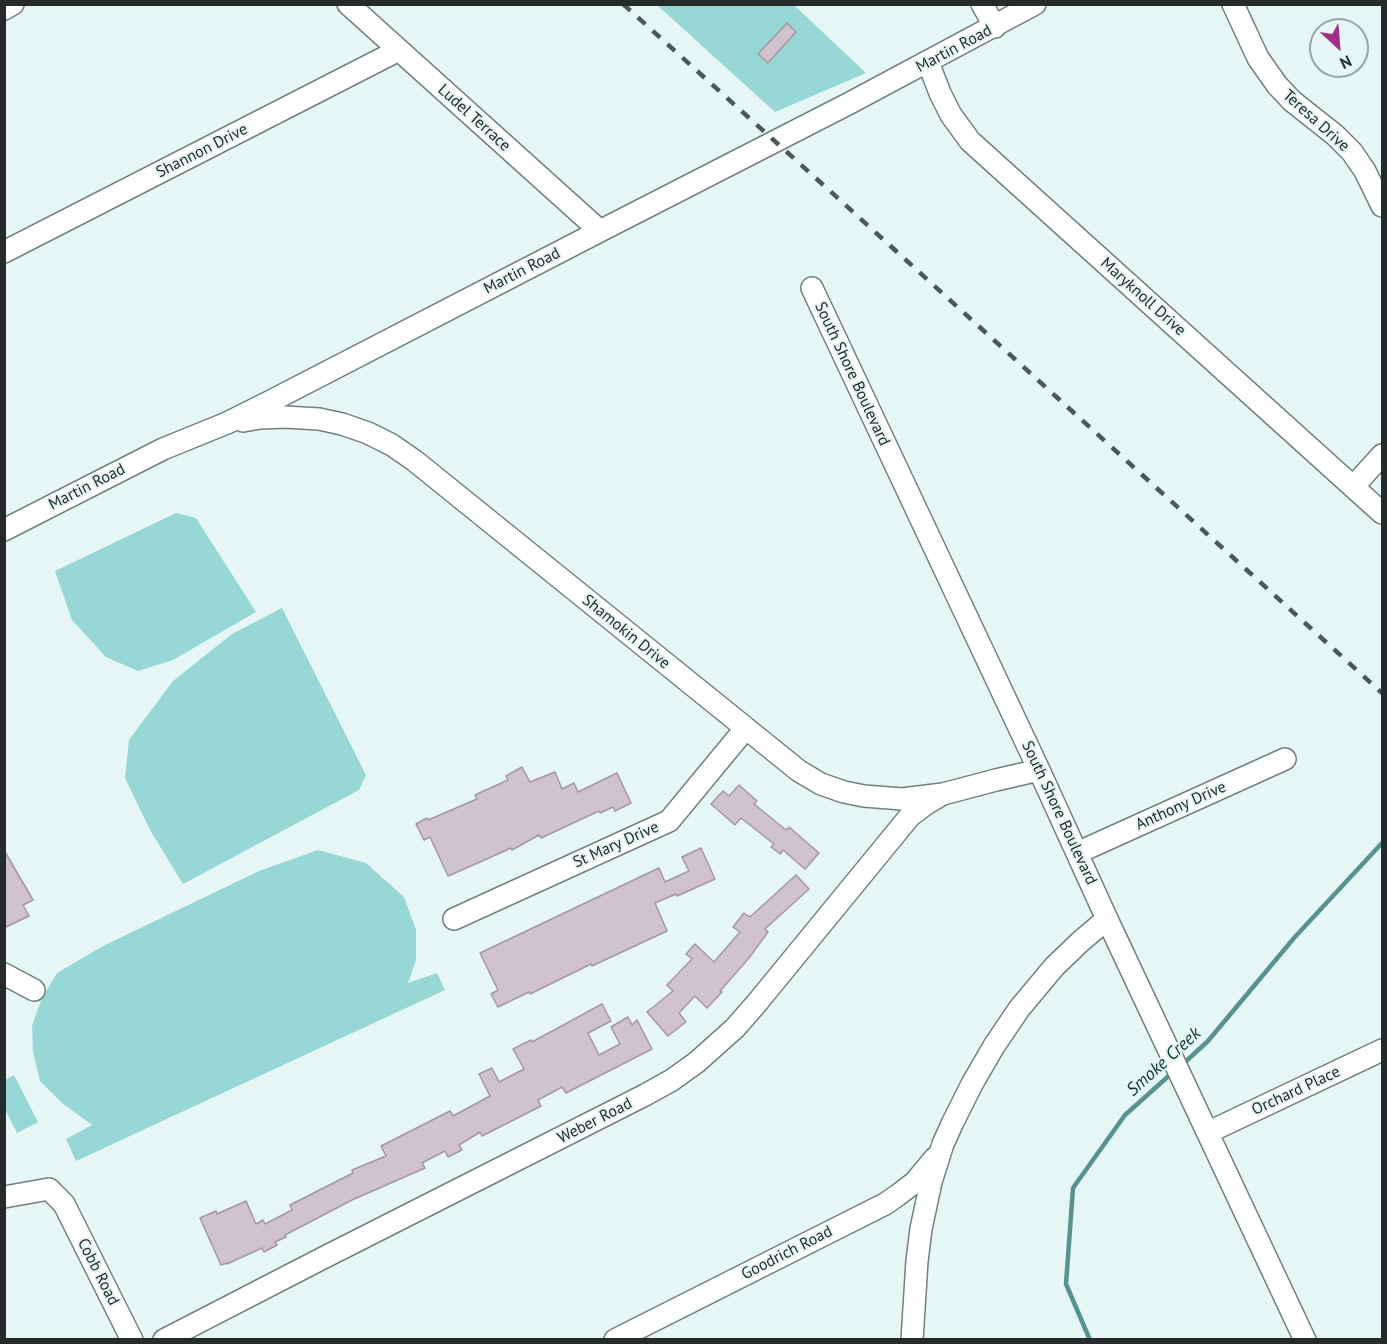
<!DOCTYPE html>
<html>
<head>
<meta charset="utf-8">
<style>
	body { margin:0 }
	#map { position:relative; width:1387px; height:1344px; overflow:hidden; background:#e5f6f5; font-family:"PT Sans",sans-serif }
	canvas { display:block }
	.frame { position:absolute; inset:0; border:6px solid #252b2b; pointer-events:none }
	.north { position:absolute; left:1309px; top:18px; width:60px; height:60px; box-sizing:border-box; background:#e5f6f5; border:2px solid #98a5a4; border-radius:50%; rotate:154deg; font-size:16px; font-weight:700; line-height:24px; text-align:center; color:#252b2b }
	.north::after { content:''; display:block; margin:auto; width:21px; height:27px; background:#a32e88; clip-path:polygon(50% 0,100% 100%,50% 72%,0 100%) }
</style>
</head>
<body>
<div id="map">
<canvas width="1387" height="1344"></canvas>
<div class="frame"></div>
<div class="north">N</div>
</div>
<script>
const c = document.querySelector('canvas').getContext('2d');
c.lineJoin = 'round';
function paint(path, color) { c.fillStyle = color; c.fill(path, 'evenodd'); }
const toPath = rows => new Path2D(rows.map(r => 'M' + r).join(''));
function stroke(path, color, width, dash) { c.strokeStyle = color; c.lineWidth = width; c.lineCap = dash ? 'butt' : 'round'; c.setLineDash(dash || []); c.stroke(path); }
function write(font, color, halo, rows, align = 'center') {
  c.font = font + ' "PT Sans",sans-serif'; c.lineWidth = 4.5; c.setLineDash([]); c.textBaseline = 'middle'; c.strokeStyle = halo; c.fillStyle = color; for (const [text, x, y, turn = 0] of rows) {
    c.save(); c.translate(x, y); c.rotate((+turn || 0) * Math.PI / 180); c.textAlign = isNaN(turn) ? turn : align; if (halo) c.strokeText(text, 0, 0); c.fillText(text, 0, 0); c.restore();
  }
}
paint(toPath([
	[657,5,794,5,866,73,775,112],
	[176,513,196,518,256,612,173,660,138,671,106,657,72,620,55,571],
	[282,608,366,775,359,790,183,884,150,830,125,778,129,740,173,681,232,634],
	[318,850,366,863,404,897,416,930,416,960,408,983,437,973,445,990,76,1161,66,1139,92,1125,62,1103,40,1081,33,1052,32,1026,42,998,57,973,103,946,259,871],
	[14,1075,38,1122,17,1133,5,1109,5,1080]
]), '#97d7d5');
stroke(toPath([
	[1183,1064,1208,1041,1294,938,1382,843],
	[1090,1340,1066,1284,1073,1188,1125,1115,1172,1073]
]), '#579190', 4.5);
const building = toPath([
	[787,23,796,32,768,63,758,54,787,23],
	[522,767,530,782,555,772,562,789,574,783,578,792,617,773,631,803,615,811,613,807,600,813,599,811,541,838,539,835,512,850,511,848,480,862,448,876,430,837,424,840,416,824,427,818,428,820,477,799,475,795,508,780,506,776,522,767],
	[739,785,757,801,754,804,786,830,789,827,819,853,805,869,783,850,780,854,771,847,774,844,741,818,735,825,711,804,723,791,729,796,739,785],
	[701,848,715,879,677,896,676,894,655,903,667,931,592,966,591,964,530,994,529,992,498,1007,491,994,498,990,480,953,659,868,665,882,689,871,682,857,701,848],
	[4,850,33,900,23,905,29,916,4,928,4,850],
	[796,875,809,889,765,929,768,932,749,958,720,991,722,992,707,1008,695,996,679,1013,686,1022,668,1036,647,1012,673,991,667,985,692,959,686,954,695,944,714,962,740,932,733,927,744,913,750,917,796,875],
	[602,1004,611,1021,588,1033,599,1055,620,1044,611,1027,628,1017,632,1025,637,1020,652,1049,566,1093,562,1087,538,1100,541,1106,482,1136,480,1132,459,1145,462,1150,448,1157,445,1151,422,1163,425,1168,352,1200,285,1235,286,1237,275,1242,277,1245,264,1252,262,1248,227,1264,227,1263,221,1265,200,1218,216,1211,217,1214,246,1201,256,1224,263,1220,265,1224,292,1210,290,1205,353,1173,352,1170,386,1156,381,1146,450,1111,453,1116,490,1096,479,1074,492,1068,499,1082,524,1069,513,1049,531,1040,532,1042,602,1004]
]);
paint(building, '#d0c3cb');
stroke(building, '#a498a0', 1.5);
const minor = toPath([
	[348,4,600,231],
	[982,4,995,27],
	[1233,4,1258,58,1277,85,1292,101,1335,135,1352,152,1365,171,1382,206],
	[4,9,13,4],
	[928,62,940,93,951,115,970,141,1382,513],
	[4,252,399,50],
	[812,288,1039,770,1107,919,1305,1340],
	[243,421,260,418,285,417,319,419,342,424,368,433,392,445,415,461,799,771,821,784,844,792,864,796,902,799,943,794,996,780,1039,770],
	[1353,487,1382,455],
	[4,530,163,449,227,423,273,400,600,231,848,104,1035,4],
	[1077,853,1285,759],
	[454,919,669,821,745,729],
	[4,974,34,990],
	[1209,1132,1382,1050],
	[4,1197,49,1189,64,1204,132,1340],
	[164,1340,321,1259,645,1095,672,1080,697,1062,735,1028,756,1004,910,816,926,804,943,794],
	[615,1340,885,1204,898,1195,915,1182,935,1158],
	[912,1340,917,1261,921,1229,931,1182,943,1144,952,1124,972,1084,994,1046,1019,1009,1054,967,1080,942,1107,919]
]);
stroke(minor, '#71807f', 24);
stroke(minor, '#fff', 21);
stroke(toPath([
	[623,4,830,191,1382,693]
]), '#4e5757', 4.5, [10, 10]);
write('16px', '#252b2b', '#e5f6f5', [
	["Martin Road",954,49,-28],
	["Ludel Terrace",474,118,42],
	["Teresa Drive",1316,121,42],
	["Shannon Drive",202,151,-27],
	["Martin Road",522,271,-27],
	["Maryknoll Drive",1143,297,42],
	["South Shore Boulevard",852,374,65],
	["Martin Road",87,487,-27],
	["Shamokin Drive",626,632,39],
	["Anthony Drive",1181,806,-24],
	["South Shore Boulevard",1059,813,65],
	["St Mary Drive",616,845,-24],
	["Orchard Place",1296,1091,-25],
	["Weber Road",595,1121,-27],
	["Goodrich Road",787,1253,-27],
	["Cobb Road",98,1272,63]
]);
write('italic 18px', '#0f3635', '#e5f6f5', [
	["Smoke Creek",1164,1062,-42]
]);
</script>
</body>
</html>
